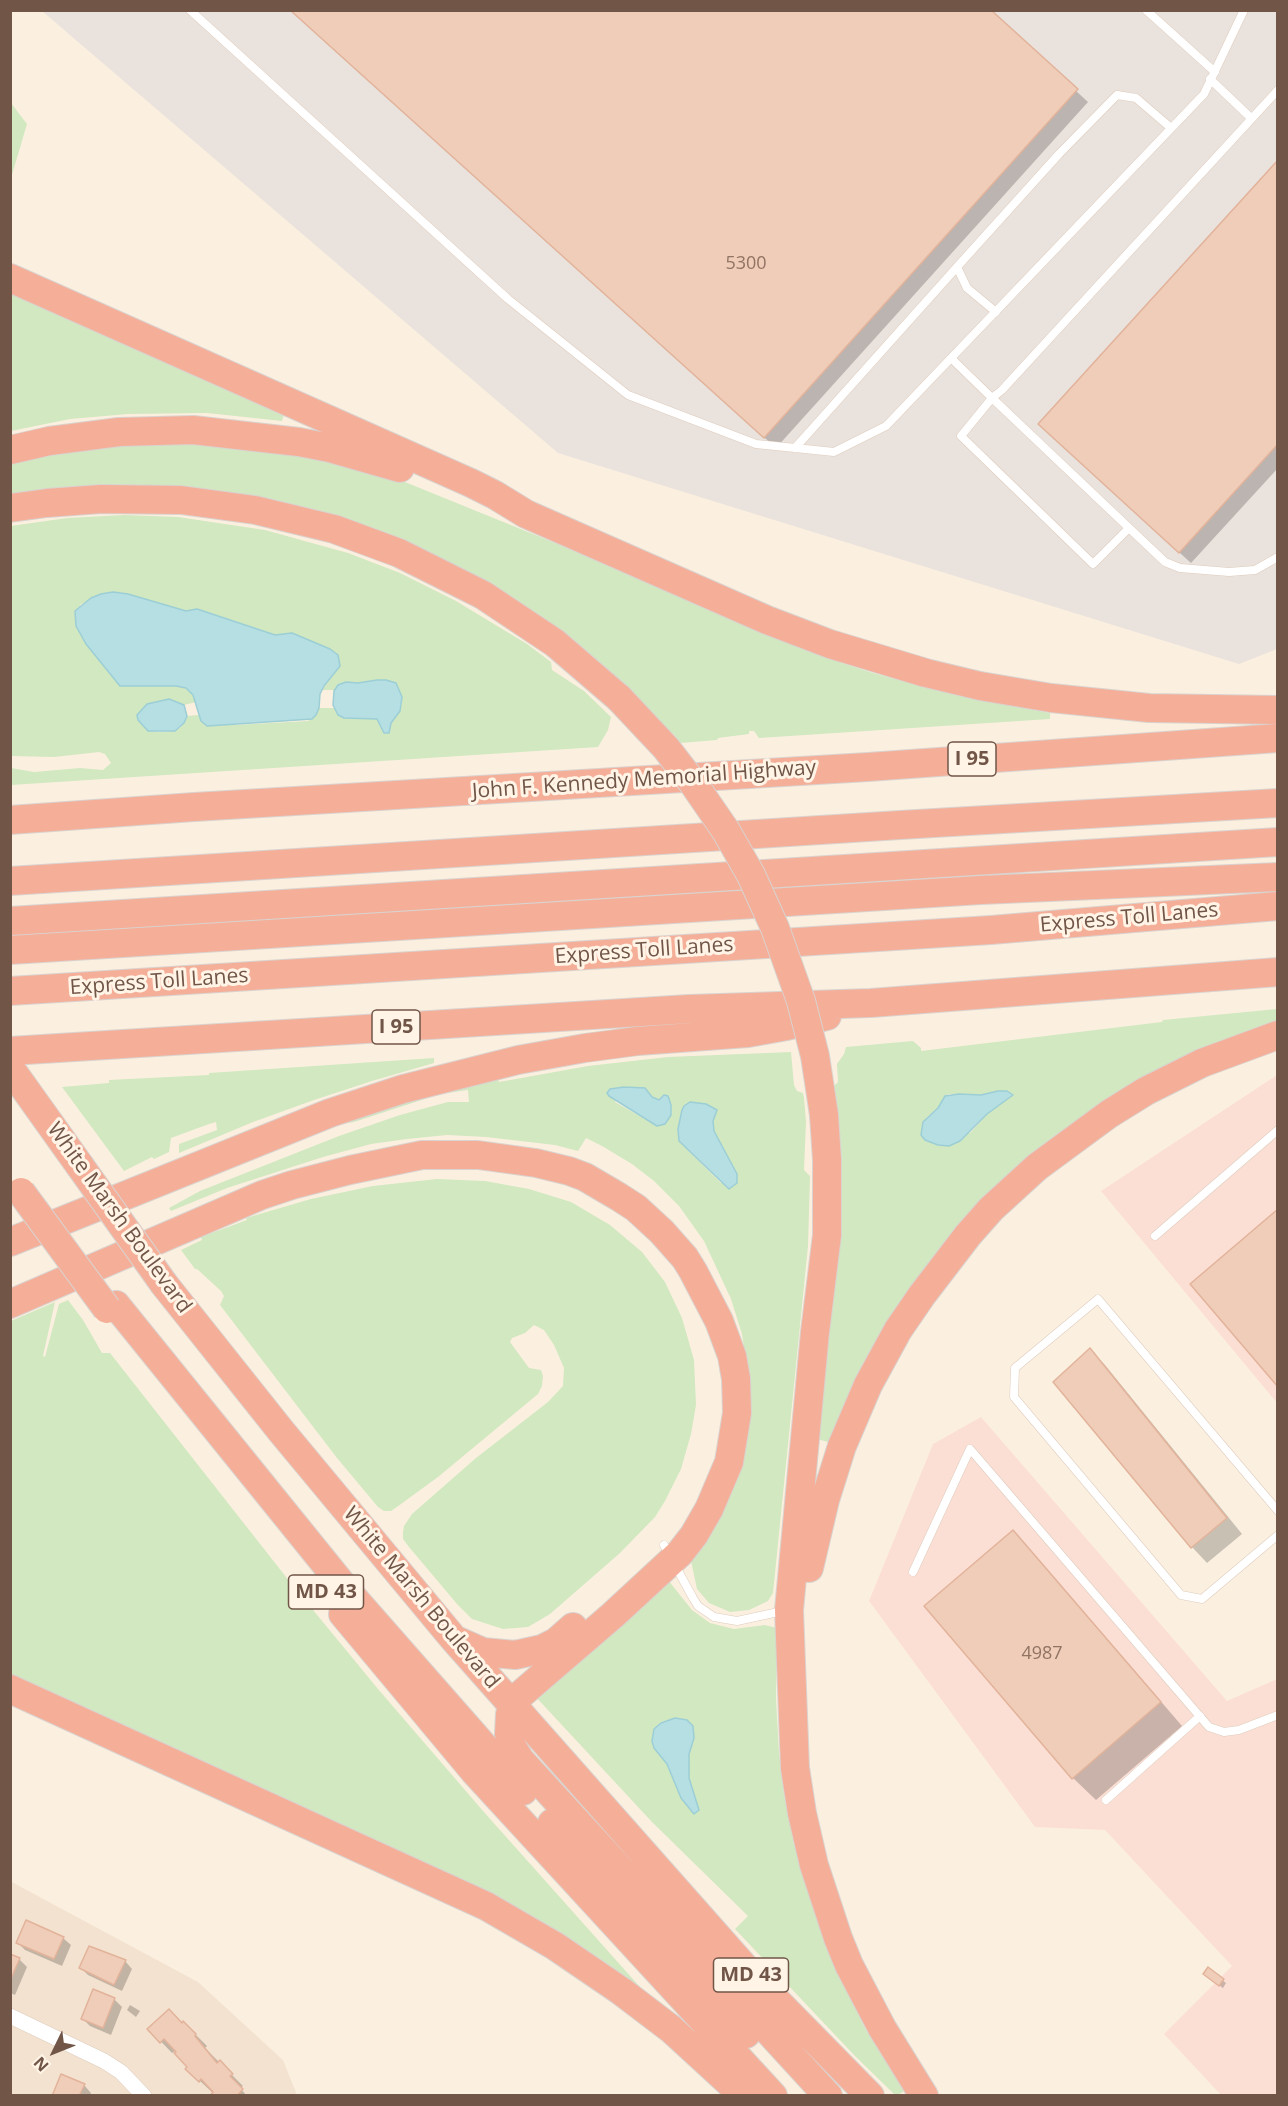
<!DOCTYPE html>
<html>
<head>
<meta charset="utf-8">
<style>
	body { margin:0 }
	#map { position:relative; width:1288px; height:2106px; overflow:hidden; background:#fbf0e0; font-family:"Open Sans",sans-serif }
	canvas { display:block }
	.frame { position:absolute; inset:0; border:12px solid #715648; pointer-events:none }
	.north { position:absolute; left:24px; top:2022px; width:60px; height:60px; -webkit-text-stroke:4px #fff4e6; paint-order:stroke; rotate:227deg; font-size:16px; font-weight:700; line-height:24px; text-align:center; color:#715648 }
	.north::after { content:''; display:block; margin:auto; width:21px; height:27px; background:#715648; clip-path:polygon(50% 0,100% 100%,50% 72%,0 100%) }
</style>
</head>
<body>
<div id="map">
<canvas width="1288" height="2106"></canvas>
<div class="frame"></div>
<div class="north">N</div>
</div>
<script>
const c = document.querySelector('canvas').getContext('2d');
c.lineJoin = 'round';
function paint(path, color) { c.fillStyle = color; c.fill(path, 'evenodd'); }
const toPath = rows => new Path2D(rows.map(r => 'M' + r).join(''));
function stroke(path, color, width, dash) { c.strokeStyle = color; c.lineWidth = width; c.lineCap = dash ? 'butt' : 'round'; c.setLineDash(dash || []); c.stroke(path); }
function write(font, color, halo, rows, align = 'center') {
  c.font = font + ' "Open Sans",sans-serif'; c.lineWidth = 6; c.setLineDash([]); c.textBaseline = 'middle'; c.strokeStyle = halo; c.fillStyle = color; for (const [text, x, y, turn = 0] of rows) {
    c.save(); c.translate(x, y); c.rotate((+turn || 0) * Math.PI / 180); c.textAlign = isNaN(turn) ? turn : align; if (halo) c.strokeText(text, 0, 0); c.fillText(text, 0, 0); c.restore();
  }
}
paint(toPath([
	[10,1881,198,1982,283,2060,297,2095,11,2095]
]), '#f3e2cf');
paint(toPath([
	[1277,1075,1277,1403,1101,1191],
	[981,1417,1227,1701,1277,1679,1277,2095,1221,2095,1164,2034,1232,1966,1105,1830,1035,1827,869,1601,933,1444]
]), '#fcdfd4');
paint(toPath([
	[42,11,1277,11,1277,649,1239,664,558,453]
]), '#eae2dc');
paint(toPath([
	[11,103,27,124,11,178],
	[10,290,285,411,282,421,207,413,128,414,70,419,11,431],
	[180,441,296,453,400,480,560,545,762,633,833,660,873,673,955,695,1050,713,1050,719,759,738,754,731,749,731,749,734,718,738,717,740,680,743,674,734,667,732,380,533,11,497,10,461,63,450],
	[124,515,178,517,265,530,348,553,400,573,456,601,527,644,551,662,552,670,584,691,611,717,608,730,598,747,11,785,11,768,34,772,80,768,103,770,111,763,105,754,99,752,54,757,11,756,11,526,67,518],
	[114,592,128,594,186,611,197,609,275,635,292,633,330,649,338,655,340,666,322,690,334,690,336,687,377,680,399,689,402,704,384,732,379,720,375,718,344,718,340,717,335,708,319,708,316,715,308,721,234,725,201,721,199,715,187,716,181,727,174,731,155,732,178,702,184,705,196,702,193,695,185,688,176,686,120,686,86,644,80,605,101,594],
	[1277,1009,1277,1024,1030,1159,832,1443,817,1439,832,1088,838,1082,837,1064,844,1054,846,1047,913,1041,921,1048,921,1051,1162,1022,1163,1020],
	[998,1091,987,1114,970,1133,926,1118,938,1108,945,1096,949,1094,981,1095],
	[791,1052,794,1085,797,1091,803,1093,804,1098,806,1122,804,1170,810,1176,808,1246,773,1593,768,1601,749,1610,730,1612,709,1603,697,1589,691,1561,748,1373,742,1334,731,1299,704,1241,679,1206,654,1181,632,1164,602,1146,586,1138,578,1151,555,1145,486,1137,447,1135,407,1139,371,1144,323,1157,227,1188,171,1211,169,1208,200,1191,339,1136,400,1115,448,1102,469,1102,468,1090,440,1094,354,1122,336,1125,497,1075,499,1082,588,1066,668,1057],
	[624,1087,645,1088,652,1097,659,1101,657,1126,615,1102],
	[682,1110,713,1121,714,1131,718,1140,724,1149,737,1174,721,1183,679,1141,678,1129],
	[434,1058,434,1063,372,1081,314,1100,253,1122,179,1153,179,1144,217,1130,216,1122,209,1124,171,1138,169,1152,154,1159,152,1157,124,1171,62,1087,109,1083,109,1080,209,1075,209,1073],
	[437,1179,485,1181,529,1189,571,1202,610,1225,642,1252,665,1282,682,1318,694,1360,696,1405,691,1434,681,1469,665,1501,655,1517,620,1553,550,1614,528,1627,503,1629,472,1619,457,1604,409,1547,403,1539,403,1532,404,1526,412,1514,476,1458,548,1402,563,1386,564,1368,554,1345,544,1330,534,1325,525,1333,512,1338,510,1342,529,1368,541,1370,543,1376,542,1386,538,1394,438,1477,401,1504,391,1511,384,1511,378,1507,337,1458,220,1305,224,1296,221,1291,197,1269,195,1269,181,1250,202,1240,201,1237,247,1220,246,1218,311,1199,373,1186],
	[68,1300,83,1320,102,1353,110,1353,290,1582,378,1689,483,1811,640,1987,636,1989,11,1677,11,1321,55,1302,43,1356,45,1357,59,1304],
	[668,1580,692,1610,710,1623,734,1629,765,1625,777,1628,776,1698,779,1753,784,1795,794,1844,812,1905,833,1962,866,2030,904,2091,898,2095,895,2095,854,2055,735,1929,748,1916,652,1822,534,1695],
	[675,1718,694,1737,689,1754,689,1778,694,1814,681,1798,665,1760,654,1748,654,1729,661,1722]
]), '#d1e8c0');
const water = toPath([
	[113,592,128,594,186,611,197,609,275,635,292,633,330,649,338,655,340,666,324,686,320,694,319,708,316,715,312,719,207,726,201,721,193,695,186,688,176,686,120,686,86,644,76,626,75,611,91,598,101,594,113,592],
	[377,680,386,680,396,683,402,697,400,711,391,723,389,733,384,733,377,719,344,718,338,715,333,705,334,691,338,685,346,682,358,683,377,680],
	[169,699,184,705,187,716,184,723,175,731,148,731,138,720,137,715,147,704,169,699],
	[624,1087,645,1088,652,1097,659,1100,664,1095,668,1096,671,1105,671,1115,665,1124,657,1126,609,1096,607,1093,610,1089,624,1087],
	[998,1091,1007,1091,1013,1095,987,1114,960,1141,949,1146,938,1145,925,1140,921,1135,923,1122,938,1108,945,1096,959,1094,981,1095,998,1091],
	[690,1102,706,1104,717,1110,713,1121,714,1131,737,1174,737,1183,729,1189,679,1141,678,1129,682,1110,684,1106,690,1102],
	[675,1718,687,1720,693,1726,694,1738,689,1754,689,1778,699,1810,694,1814,681,1798,667,1764,654,1748,652,1741,654,1729,661,1723,675,1718]
]);
paint(water, '#b6dfe4');
stroke(water, '#9cced6', 1.5);
paint(toPath([
	[291,10,988,10,1088,102,776,448],
	[1278,162,1278,468,1191,563,1051,436],
	[1090,1350,1105,1365,1242,1534,1207,1563,1192,1547,1055,1382],
	[1012,1532,1035,1555,1182,1726,1096,1800,1073,1778],
	[63,1938,71,1945,62,1966,25,1950,17,1942],
	[10,1956,19,1959,27,1967,15,1995,10,1993],
	[125,1961,132,1969,122,1991,88,1975,81,1968],
	[1208,1969,1226,1983,1223,1988,1208,1977],
	[114,1999,122,2007,111,2035,90,2026,83,2019],
	[130,2005,140,2011,136,2017,127,2010],
	[182,2024,195,2034,207,2046,205,2048,243,2086,240,2088,247,2096,212,2096,214,2094,187,2069,189,2067,176,2050,172,2053,149,2029],
	[84,2085,91,2093,90,2096,53,2096]
]), '#0003');
const building = toPath([
	[290,10,991,10,1078,89,764,438,290,10],
	[1278,160,1278,444,1179,553,1038,424,1278,160],
	[1278,1209,1278,1387,1190,1284,1278,1209],
	[1090,1348,1227,1518,1191,1548,1053,1382,1090,1348],
	[1013,1530,1161,1702,1072,1779,924,1606,1013,1530],
	[26,1920,64,1937,54,1959,16,1943,26,1920],
	[89,1946,126,1960,114,1985,79,1968,89,1946],
	[10,1954,20,1958,10,1981,10,1954],
	[1208,1967,1224,1979,1219,1986,1203,1974,1208,1967],
	[93,1989,115,1998,103,2028,81,2019,93,1989],
	[169,2009,182,2023,183,2021,196,2034,195,2036,217,2063,220,2060,233,2074,230,2076,243,2089,237,2096,210,2096,213,2092,201,2079,199,2082,185,2069,187,2067,174,2053,176,2052,164,2039,160,2043,147,2029,169,2009],
	[61,2074,85,2084,79,2096,52,2096,61,2074]
]);
paint(building, '#f0cdb9');
stroke(building, '#e2b39a', 1.5);
const lane = toPath([
	[190,10,508,299,628,395,756,444,834,452,886,426,1204,94,1244,10],
	[1146,10,1215,72],
	[1210,79,1251,118],
	[996,312,967,288,957,267,1059,154,1117,95,1136,98,1171,128],
	[952,359,992,398,1002,390,1278,90],
	[795,448,957,267],
	[1129,528,1093,564,961,436,992,398,1165,562,1180,568,1229,572,1255,570,1278,557],
	[1155,1236,1278,1130],
	[1278,1511,1098,1299,1015,1368,1014,1397,1181,1595,1202,1599,1278,1535],
	[664,1545,693,1598,698,1606,714,1617,737,1621,783,1611],
	[913,1572,970,1449,1209,1727,1224,1732,1239,1730,1278,1715],
	[1106,1800,1200,1716]
]);
const street = toPath([
	[10,2016,104,2061,121,2072,144,2096]
]);
const highway = toPath([
	[10,278,471,483,495,495,526,514,767,620,830,644,926,673,980,686,1051,698,1149,708,1278,710],
	[10,450,49,441,119,432,193,430,299,442,330,448,400,468],
	[10,508,47,503,101,499,181,500,255,510,334,529,399,553,483,595,555,643,619,698],
	[10,820,194,807,868,767,1278,738],
	[10,881,900,825,1278,803],
	[10,921,1278,842],
	[10,950,981,890,1278,877],
	[10,991,991,930,1278,906],
	[10,1051,689,1009,871,1003,1278,972],
	[10,1068,80,1166],
	[824,1115,827,1160,827,1235,815,1332,789,1610,795,1768,802,1813,814,1865,838,1938,849,1965,882,2028,924,2096],
	[10,1242,330,1113,403,1089,518,1060,585,1048,638,1041,748,1033,787,1026,827,1016],
	[164,1284,281,1431,453,1638,754,1978,870,2096],
	[10,1304,262,1195,292,1185,350,1170,422,1155,478,1155,536,1163,569,1171,585,1177,619,1197,636,1208,662,1232,685,1258,693,1271,719,1321,732,1356,736,1379,737,1413,729,1462,709,1509,694,1535,680,1553,613,1615,520,1695,510,1714,509,1734,511,1745,520,1760,828,2096],
	[116,1305,349,1593,523,1791],
	[809,1568,825,1500,842,1446,868,1385,898,1330,922,1295,968,1235,991,1209,1037,1167,1109,1114,1146,1091,1202,1063,1278,1035],
	[343,1614,474,1771,773,2096],
	[458,1641,483,1652,515,1655,542,1649,556,1642,573,1627],
	[10,1689,486,1906,555,1946,621,1991,671,2029,744,2096],
	[552,1823,746,2034]
]);
stroke(lane, '#dfccbd', 9);
stroke(street, '#dfccbd', 16);
stroke(highway, '#dad3cf', 30);
stroke(lane, '#fff', 8);
stroke(street, '#fff', 15);
stroke(highway, '#f5ae98', 28);
const highwayBridge = toPath([
	[619,698,666,748,693,783,726,831,751,875,775,928,801,1001,815,1056,824,1115],
	[80,1166,164,1284],
	[21,1192,107,1309]
]);
stroke(highwayBridge, '#dad3cf', 30, []);
stroke(highwayBridge, '#f5ae98', 28);
write('18px', '#917464', null, [
	["5300",746,264],
	["4987",1042,1654]
]);
for (const [x, y, w] of [
	[972,759,48],
	[396,1027,48],
	[326,1592,75],
	[751,1975,75]
]) { const box = new Path2D(); box.roundRect(x - w / 2, y - 17, w, 34, 4.5); c.fillStyle = '#fff4e6'; c.fill(box); stroke(box, '#715648', 1.5); }
write('bold 20px', '#715648', null, [
	["I 95",972,759],
	["I 95",396,1027],
	["MD 43",326,1592],
	["MD 43",751,1975]
]);
write('21px', '#715648', '#fff4e6', [
	["John F. Kennedy Memorial Highway",644,780,-4],
	["Express Toll Lanes",1129,918,-5],
	["Express Toll Lanes",644,951,-4],
	["Express Toll Lanes",159,982,-4],
	["White Marsh Boulevard",119,1218,54],
	["White Marsh Boulevard",421,1598,50]
]);
</script>
</body>
</html>
